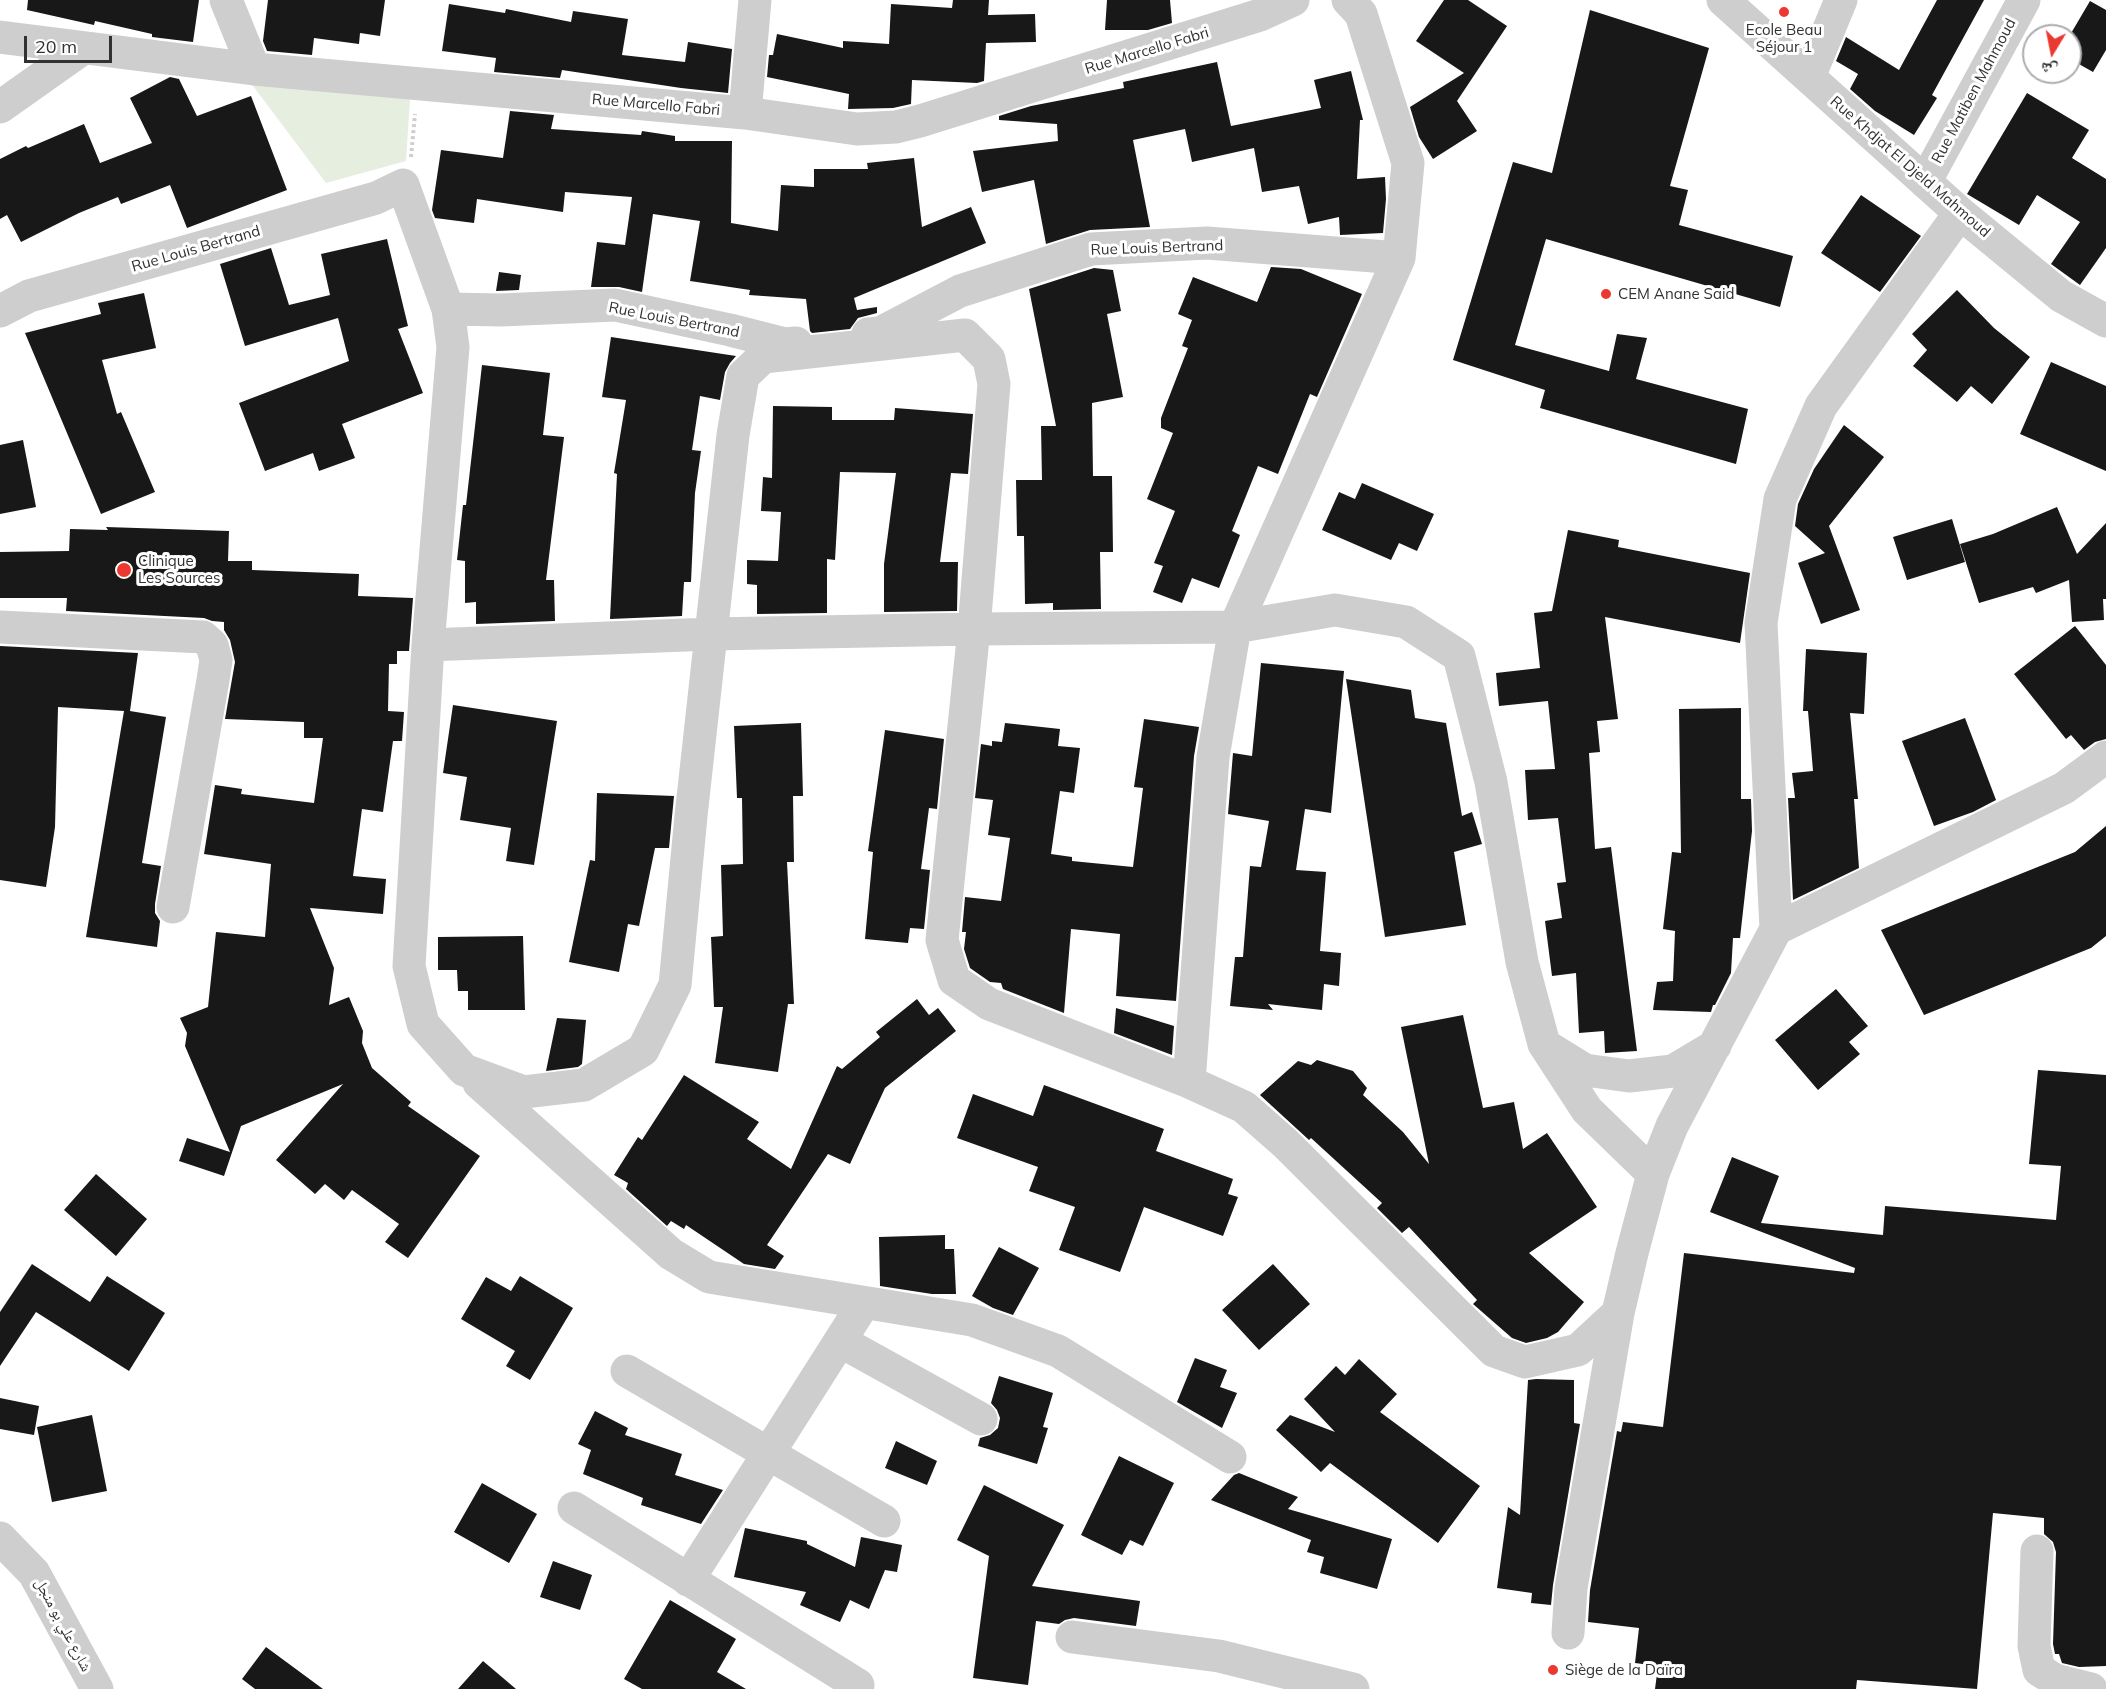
<!DOCTYPE html>
<html>
<head>
<meta charset="utf-8">
<style>
	body { margin:0 }
	#map { position:relative; width:2106px; height:1689px; overflow:hidden; background:#fff; font-family:Mulish,"Noto Naskh Arabic",sans-serif }
	canvas { display:block }
	.north { position:absolute; left:2022px; top:24px; width:60px; height:60px; box-sizing:border-box; background:#fff; border:2px solid #adadad; border-radius:50%; rotate:190deg; font-size:16px; font-weight:700; line-height:24px; text-align:center; color:#313131 }
	.north::after { content:''; display:block; margin:auto; width:21px; height:27px; background:#eb3931; clip-path:polygon(50% 0,100% 100%,50% 72%,0 100%) }
	.scale { position:absolute; left:24px; top:36px; width:88px; height:27px; box-sizing:border-box; border:3px solid #313131; border-top:0; padding-left:8px; font-size:18px; line-height:21px; white-space:nowrap; color:#313131; -webkit-text-stroke:4px #fff; paint-order:stroke }
</style>
</head>
<body>
<div id="map">
<canvas width="2106" height="1689"></canvas>
<div class="north">ش</div>
<div class="scale">20 m</div>
</div>
<script>
const c = document.querySelector('canvas').getContext('2d');
c.lineJoin = 'round';
function paint(path, color) { c.fillStyle = color; c.fill(path, 'evenodd'); }
const toPath = rows => new Path2D(rows.map(r => 'M' + r).join(''));
function stroke(path, color, width, dash) { c.strokeStyle = color; c.lineWidth = width; c.lineCap = dash ? 'butt' : 'round'; c.setLineDash(dash || []); c.stroke(path); }
function write(font, color, halo, rows, align = 'center') {
  c.font = font + ' Mulish,"Noto Naskh Arabic",sans-serif'; c.lineWidth = 6; c.setLineDash([]); c.textBaseline = 'middle'; c.strokeStyle = halo; c.fillStyle = color; for (const [text, x, y, turn = 0] of rows) {
    c.save(); c.translate(x, y); c.rotate((+turn || 0) * Math.PI / 180); c.textAlign = isNaN(turn) ? turn : align; if (halo) c.strokeText(text, 0, 0); c.fillText(text, 0, 0); c.restore();
  }
}
paint(toPath([
	[250,82,410,99,406,161,326,183]
]), '#e6eedf');
paint(toPath([
	[28,0,199,0,193,42,152,37,152,34,95,21,94,25,27,10],
	[268,0,385,0,380,36,360,33,359,44,314,38,312,55,267,51,263,41],
	[953,0,989,0,988,15,1035,14,1036,42,986,43,984,81,977,83,912,80,911,104,893,108,848,109,849,94,767,77,769,55,773,55,777,34,843,48,843,41,889,44,891,4,952,8],
	[1107,0,1170,0,1172,23,1148,30,1105,30],
	[1444,0,1468,0,1507,26,1457,101,1477,131,1433,159,1419,137,1410,107,1464,73,1416,41],
	[1937,0,1984,0,1932,95,1937,98,1914,135,1875,111,1850,89,1858,74,1836,61,1846,37,1899,70],
	[2090,1,2106,10,2106,50,2093,72,2070,59,2070,35],
	[449,4,505,13,506,9,571,22,573,11,628,19,622,55,685,62,688,42,732,49,728,93,681,88,562,70,560,78,494,72,496,58,442,51],
	[1590,10,1709,48,1670,186,1688,190,1679,225,1793,256,1780,307,1546,239,1515,345,1609,371,1617,334,1647,338,1636,379,1748,409,1736,464,1540,408,1545,390,1453,360,1513,162,1552,173],
	[1217,62,1231,126,1321,108,1314,80,1351,71,1363,120,1360,120,1357,179,1385,177,1386,199,1383,233,1340,235,1339,217,1308,224,1299,186,1262,192,1254,148,1192,162,1185,129,1133,140,1150,227,1090,230,1046,244,1034,180,982,192,973,151,1058,141,1057,124,999,120,999,116,1031,106,1124,88,1123,82],
	[170,77,179,79,197,116,251,96,287,190,187,228,170,185,121,204,118,197,79,213,21,242,7,215,0,219,0,159,26,146,28,148,84,124,100,163,152,143,130,98],
	[2027,93,2089,130,2072,158,2106,179,2106,248,2080,285,2051,264,2080,222,2037,195,2019,225,1967,194],
	[510,111,554,115,551,129,641,135,642,131,675,136,675,141,732,141,731,223,778,231,781,185,814,187,814,169,868,169,867,163,914,158,922,227,971,207,986,243,854,298,857,310,877,307,877,313,858,318,850,329,812,333,810,331,806,299,749,295,750,290,690,281,700,221,653,214,642,292,619,287,591,287,597,242,625,245,632,197,565,192,563,212,477,199,474,223,435,218,432,210,441,150,503,158],
	[1861,195,1921,236,1880,292,1821,253],
	[387,239,408,326,398,329,423,393,342,424,355,458,319,471,313,453,265,471,239,403,349,361,338,318,245,346,220,264,271,248,289,305,330,295,321,254],
	[1271,267,1301,269,1362,294,1317,397,1310,394,1278,474,1258,466,1232,531,1240,535,1219,588,1192,578,1182,603,1153,592,1163,566,1154,563,1175,511,1147,499,1173,433,1161,428,1161,418,1188,348,1182,346,1192,320,1178,314,1193,277,1257,302],
	[1094,268,1113,270,1121,311,1107,314,1123,397,1092,403,1093,476,1112,476,1113,552,1100,552,1101,609,1053,610,1053,603,1025,604,1024,536,1017,536,1016,480,1042,480,1041,426,1056,426,1029,289],
	[499,272,521,275,519,290,496,291],
	[1957,290,1994,328,2030,357,1992,404,1971,386,1957,402,1913,366,1927,350,1912,334],
	[144,293,156,348,102,360,117,414,121,412,155,492,101,514,25,333,101,314,98,303],
	[611,337,736,356,730,363,725,372,720,400,700,396,692,450,701,451,695,493,691,582,684,582,682,616,610,619,617,474,614,473,626,400,602,397],
	[2051,362,2106,386,2106,471,2020,434],
	[482,365,550,373,543,435,564,437,546,580,554,580,555,621,476,624,476,602,465,603,465,561,457,560,463,505,466,505],
	[773,406,832,407,832,420,894,420,895,408,973,414,968,474,951,473,940,562,958,562,957,611,884,612,884,564,896,473,840,472,835,560,827,559,827,613,757,614,757,585,747,584,747,560,778,561,781,512,761,511,763,477,772,478],
	[1844,425,1884,457,1829,526,1860,610,1821,624,1798,563,1825,553,1795,526,1798,504,1814,469],
	[23,440,36,507,0,514,0,445],
	[1362,483,1434,514,1417,551,1399,543,1391,560,1322,530,1339,492,1355,499],
	[2057,507,2077,554,2106,523,2106,599,2103,599,2104,620,2072,622,2069,580,2036,593,2033,587,1979,603,1960,544,1993,534],
	[1952,519,1965,562,1907,580,1893,537],
	[106,527,229,531,228,561,252,561,252,570,359,574,358,596,413,598,409,651,397,651,397,664,389,664,388,711,404,712,402,741,393,741,383,812,362,809,353,876,386,879,383,914,310,908,334,968,329,1005,349,997,363,1031,362,1043,372,1068,411,1102,408,1106,480,1156,408,1258,385,1242,399,1224,352,1190,344,1200,325,1184,315,1194,276,1160,343,1084,241,1126,224,1176,179,1161,187,1138,230,1152,185,1046,187,1033,180,1018,208,1007,216,932,265,937,271,864,204,854,215,785,242,789,241,794,314,803,323,738,304,738,304,722,225,719,235,662,230,640,224,630,224,622,212,621,204,618,66,611,67,598,0,598,0,552,69,551,70,529,108,530],
	[1568,530,1619,540,1618,547,1750,573,1740,643,1605,617,1618,719,1597,721,1600,752,1589,753,1595,849,1611,847,1637,1051,1605,1053,1604,1031,1579,1033,1576,973,1552,976,1545,921,1562,918,1557,883,1566,882,1558,818,1528,820,1525,770,1555,769,1548,701,1499,706,1496,673,1540,668,1534,613,1552,611],
	[2075,626,2106,665,2106,739,2095,742,2084,750,2071,735,2066,739,2014,674],
	[0,646,138,653,130,711,166,717,142,863,161,866,155,904,155,913,160,921,157,947,86,937,124,711,58,707,55,827,46,887,0,880],
	[1806,649,1867,653,1864,714,1850,713,1858,799,1854,799,1859,868,1793,900,1788,798,1795,798,1792,773,1813,771,1808,711,1803,711],
	[1261,663,1344,671,1331,813,1305,809,1296,870,1326,872,1320,951,1341,953,1339,986,1324,984,1322,1010,1268,1004,1273,1010,1230,1006,1235,957,1243,957,1250,866,1261,867,1269,821,1228,814,1233,753,1252,756],
	[1346,679,1411,690,1415,718,1446,723,1462,816,1472,812,1482,844,1454,852,1466,925,1385,937],
	[453,705,557,721,534,865,506,861,511,828,460,820,467,777,443,773],
	[1741,708,1741,799,1751,799,1752,831,1740,938,1733,938,1731,973,1715,1005,1713,1005,1711,1012,1653,1010,1657,982,1673,981,1675,931,1663,929,1672,852,1681,853,1679,709],
	[1965,718,1996,800,1973,812,1934,826,1902,741],
	[1144,719,1199,727,1194,756,1176,1001,1116,996,1120,934,1071,929,1064,1013,1003,989,1001,983,990,982,970,968,964,949,966,932,962,932,965,897,1001,901,1010,838,988,835,993,800,975,798,981,744,992,746,992,741,1002,742,1005,723,1060,729,1058,746,1080,748,1074,793,1060,791,1051,854,1072,857,1072,861,1133,867,1143,788,1134,787],
	[801,723,803,796,793,796,794,862,787,862,794,1004,788,1004,778,1072,715,1063,723,1007,714,1007,711,937,723,936,721,865,743,864,742,798,737,798,734,726],
	[885,730,944,739,937,809,929,808,921,869,930,870,924,929,910,928,908,943,865,939,873,852,868,851],
	[597,793,674,796,669,848,655,848,639,926,628,924,619,972,569,962,590,860,595,861],
	[2106,826,2106,936,2091,948,1924,1015,1881,930,2075,852],
	[523,936,525,1010,468,1010,468,991,458,991,457,970,438,970,438,937],
	[1836,989,1868,1026,1849,1042,1860,1054,1818,1090,1775,1040],
	[917,999,929,1015,938,1008,956,1031,885,1088,850,1164,828,1154,767,1245,784,1256,775,1269,744,1264,686,1225,684,1229,671,1221,667,1226,626,1189,628,1183,614,1175,638,1137,642,1140,684,1075,759,1122,747,1139,791,1169,837,1066,842,1069,880,1037,876,1032],
	[1116,1008,1174,1026,1172,1055,1114,1033],
	[1463,1015,1483,1108,1514,1102,1523,1149,1547,1133,1597,1207,1529,1253,1584,1302,1558,1332,1547,1338,1526,1343,1512,1338,1473,1304,1477,1300,1409,1227,1402,1233,1377,1208,1382,1203,1311,1138,1309,1140,1260,1095,1298,1061,1311,1065,1317,1060,1353,1071,1367,1088,1363,1095,1403,1132,1429,1164,1401,1027],
	[557,1018,586,1020,582,1064,578,1067,546,1071],
	[2038,1070,2106,1075,2106,1666,2079,1667,2062,1663,2059,1654,2055,1654,2053,1644,2056,1552,2053,1542,2044,1534,2044,1518,1993,1513,1977,1689,1857,1680,1856,1689,1655,1689,1658,1666,1635,1663,1639,1628,1588,1622,1590,1590,1617,1431,1621,1432,1623,1422,1663,1427,1684,1253,1854,1273,1855,1268,1710,1212,1732,1157,1779,1176,1761,1223,1883,1235,1885,1206,2056,1220,2061,1166,2029,1164],
	[1044,1085,1164,1129,1156,1151,1233,1179,1228,1194,1238,1197,1223,1236,1144,1207,1120,1272,1059,1250,1075,1207,1029,1191,1038,1167,957,1138,973,1094,1033,1116],
	[96,1174,147,1219,116,1256,64,1210],
	[945,1235,945,1249,954,1249,956,1294,932,1294,880,1286,879,1237],
	[999,1247,1039,1268,1013,1315,993,1308,972,1296],
	[32,1264,90,1302,107,1276,165,1313,129,1371,36,1312,0,1366,0,1312],
	[1273,1264,1310,1304,1259,1350,1222,1310],
	[520,1276,573,1308,530,1380,506,1366,515,1351,461,1319,486,1277,511,1291],
	[1195,1358,1227,1370,1220,1387,1237,1393,1222,1428,1177,1402],
	[1359,1359,1397,1394,1380,1412,1480,1486,1438,1543,1330,1463,1321,1472,1276,1430,1290,1415,1335,1432,1304,1399,1336,1366,1345,1375],
	[999,1376,1053,1393,1043,1427,1048,1428,1037,1464,978,1446,980,1438,990,1435,998,1428,1000,1418,997,1410,991,1403],
	[1536,1379,1574,1380,1574,1423,1580,1424,1553,1585,1551,1605,1531,1603,1532,1593,1497,1588,1508,1507,1520,1515,1528,1380],
	[0,1398,39,1406,34,1435,0,1429],
	[595,1411,628,1428,625,1435,682,1454,675,1475,723,1490,701,1524,641,1505,643,1498,583,1474,591,1450,578,1444],
	[92,1415,107,1491,52,1502,37,1427],
	[896,1441,937,1461,927,1485,885,1468],
	[1119,1456,1174,1483,1143,1546,1130,1540,1122,1555,1081,1535],
	[1239,1473,1298,1497,1288,1509,1392,1539,1377,1589,1320,1573,1324,1557,1307,1552,1311,1540,1211,1500,1234,1475],
	[482,1483,537,1514,509,1563,454,1532],
	[984,1485,1064,1525,1032,1586,1140,1601,1136,1626,1074,1618,1065,1620,1059,1624,1036,1621,1028,1685,973,1678,989,1556,957,1540],
	[745,1528,807,1541,807,1544,855,1567,861,1537,902,1545,897,1572,885,1570,869,1609,850,1600,840,1622,800,1605,806,1592,734,1577],
	[553,1561,592,1575,580,1610,540,1597],
	[670,1600,736,1639,717,1672,746,1689,642,1689,624,1679],
	[266,1647,323,1689,255,1689,242,1679],
	[483,1661,516,1689,458,1689]
]), '#181818');
stroke(toPath([
	[411,157,415,114]
]), '#cecece', 4, [3, 3]);
stroke(toPath([
	[226,0,254,69],
	[1723,0,1960,213,2061,296,2106,321],
	[0,37,254,69,745,113,857,129,896,127,920,121,1260,15,1293,0],
	[1809,77,1841,0],
	[0,107,82,49],
	[745,113,755,0],
	[1925,182,2024,0],
	[448,309,453,347,428,645,409,966,423,1024,464,1070,524,1092,584,1085,643,1050,675,985,691,816,733,435,743,376,763,357,965,335,989,359,994,384,974,629,942,940,954,980,989,1004,1189,1082,1244,1107,1285,1143,1494,1351,1525,1362,1578,1350,1618,1313,1632,1253,1653,1174,1672,1126,1776,929,1761,623,1780,499,1821,406,1960,213],
	[0,311,29,296,376,198,403,185,448,309,501,310,615,305,730,330,785,344,796,343],
	[868,334,880,333,960,291,1091,249,1207,243,1399,258],
	[0,627,203,637,212,645,216,660,213,680,173,907],
	[428,645,711,634,974,629,1235,627,1335,610,1406,622,1459,656,1491,782,1522,962,1544,1044,1587,1110,1653,1174],
	[1776,929,2064,788,2106,757],
	[1551,1049,1585,1070,1629,1076,1673,1071,1715,1046],
	[1189,1082,1213,757,1235,627,1399,258,1408,163,1361,14,1348,0],
	[479,1083,671,1254,709,1277,972,1320,1058,1351,1230,1457],
	[840,1341,981,1419],
	[627,1371,884,1521],
	[574,1508,858,1685],
	[0,1538,34,1573,97,1689],
	[2037,1551,2034,1646,2039,1670,2055,1680,2091,1689],
	[688,1580,864,1303],
	[1568,1633,1571,1588,1618,1313],
	[1072,1637,1219,1656,1353,1689]
]), '#cecece', 33);
for (const [x, y, r, color] of [
	[1784,12,6,"#eb3931"],
	[1606,294,6,"#eb3931"],
	[124,570,8,"#eb3931"],
	[1553,1670,6,"#eb3931"]
]) { const dot = new Path2D(); dot.arc(x, y, r, 0, 2 * Math.PI); c.fillStyle = color; c.fill(dot); stroke(dot, '#fff', 2); }
write('15px', '#313131', '#fff', [
	["Ecole Beau",1784,30,"center"],
	["Séjour 1",1784,47,"center"],
	["CEM Anane Said",1618,294],
	["Clinique",138,561],
	["Les Sources",138,578],
	["Siège de la Daïra",1565,1670]
], 'left');
write('15px', '#313131', '#fff', [
	["Rue Marcello Fabri",1147,51,-17],
	["Rue Matiben Mahmoud",1974,91,-62],
	["Rue Marcello Fabri",656,105,5],
	["Rue Khdjat El Djeld Mahmoud",1910,167,41],
	["Rue Louis Bertrand",1157,248,-2],
	["Rue Louis Bertrand",196,249,-16],
	["Rue Louis Bertrand",674,320,11],
	["شارع علي بو منجل",63,1625,62]
]);
</script>
</body>
</html>
